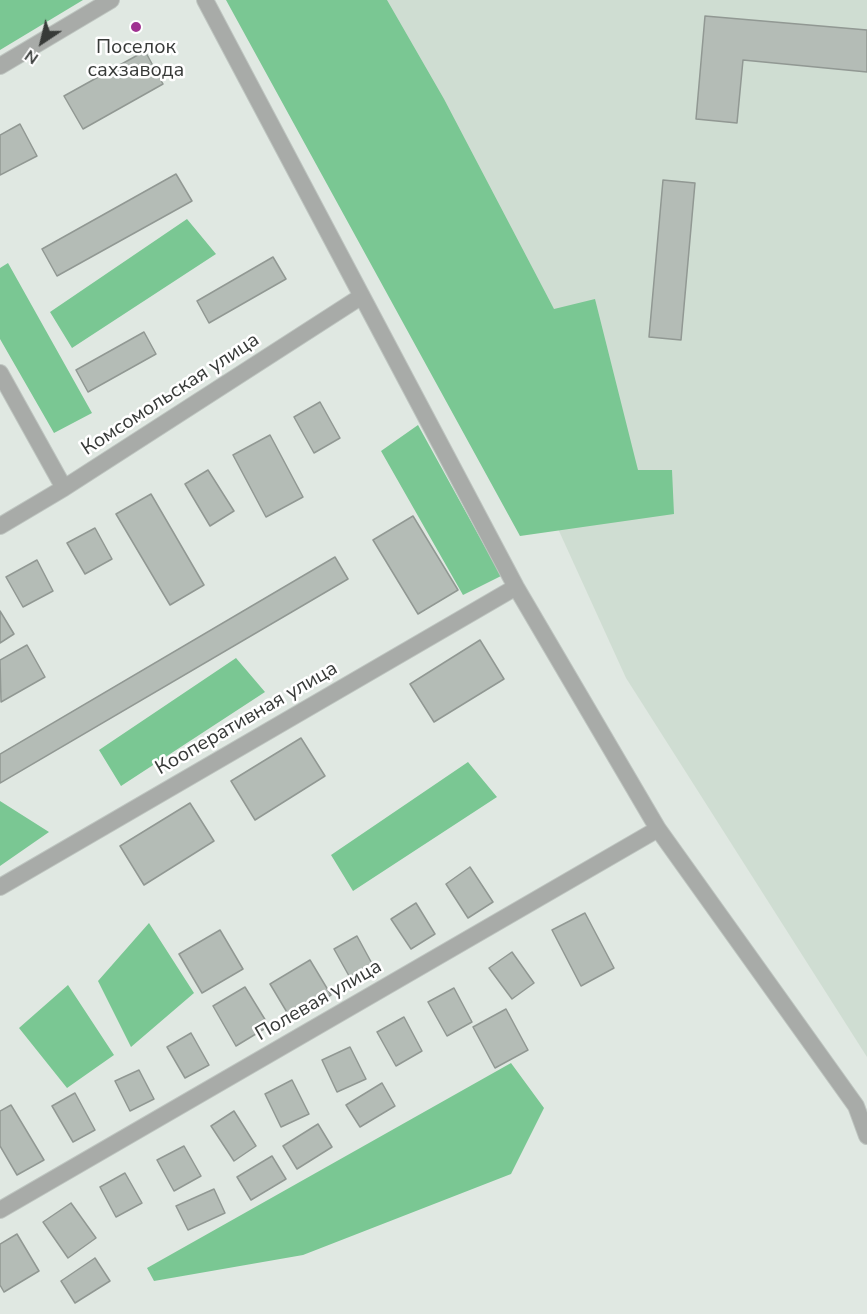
<!DOCTYPE html>
<html>
<head>
<meta charset="utf-8">
<style>
	body { margin:0 }
	#map { position:relative; width:867px; height:1314px; overflow:hidden; background:#e0e8e2; font-family:"Nunito Sans",sans-serif }
	canvas { display:block }
	.north { position:absolute; left:12px; top:12px; width:60px; height:60px; -webkit-text-stroke:4px #fff; paint-order:stroke; rotate:215deg; font-size:16px; font-weight:700; line-height:24px; text-align:center; color:#373a38 }
	.north::after { content:''; display:block; margin:auto; width:21px; height:27px; background:#373a38; clip-path:polygon(50% 0,100% 100%,50% 72%,0 100%) }
</style>
</head>
<body>
<div id="map">
<canvas width="867" height="1314"></canvas>
<div class="north">N</div>
</div>
<script>
const c = document.querySelector('canvas').getContext('2d');
c.lineJoin = 'round';
function paint(path, color) { c.fillStyle = color; c.fill(path, 'evenodd'); }
const toPath = rows => new Path2D(rows.map(r => 'M' + r).join(''));
function stroke(path, color, width, dash) { c.strokeStyle = color; c.lineWidth = width; c.lineCap = dash ? 'butt' : 'round'; c.setLineDash(dash || []); c.stroke(path); }
function write(font, color, halo, rows, align = 'center') {
  c.font = font + ' "Nunito Sans",sans-serif'; c.lineWidth = 5; c.setLineDash([]); c.textBaseline = 'middle'; c.strokeStyle = halo; c.fillStyle = color; for (const [text, x, y, turn = 0] of rows) {
    c.save(); c.translate(x, y); c.rotate((+turn || 0) * Math.PI / 180); c.textAlign = isNaN(turn) ? turn : align; if (halo) c.strokeText(text, 0, 0); c.fillText(text, 0, 0); c.restore();
  }
}
paint(toPath([
	[317,0,867,0,867,1057,626,678]
]), '#cfddd2');
paint(toPath([
	[0,0,83,0,0,50],
	[226,0,387,0,444,99,554,309,595,299,638,470,672,470,674,514,520,536],
	[187,219,216,254,72,348,50,312],
	[8,263,92,413,54,433,0,339,0,268],
	[418,425,501,576,463,595,381,451],
	[236,658,265,692,121,786,99,750],
	[468,762,497,797,353,891,331,855],
	[0,801,49,832,0,866],
	[149,923,194,993,131,1047,98,981],
	[68,985,114,1055,67,1088,19,1028],
	[511,1063,544,1108,511,1174,303,1255,154,1281,147,1268]
]), '#7ac793');
const building = toPath([
	[705,16,867,30,867,72,743,60,737,123,696,119,705,16],
	[145,51,163,84,83,129,64,96,145,51],
	[20,124,37,156,0,175,0,135,20,124],
	[176,174,192,201,57,276,42,249,176,174],
	[663,180,695,183,681,340,649,337,663,180],
	[273,257,286,279,209,323,197,301,273,257],
	[144,332,156,354,88,392,76,370,144,332],
	[320,402,340,438,314,453,294,417,320,402],
	[270,435,303,497,266,517,233,455,270,435],
	[208,470,234,511,210,526,185,484,208,470],
	[151,494,204,585,170,605,116,514,151,494],
	[413,516,458,590,418,614,373,540,413,516],
	[95,528,112,559,85,574,67,543,95,528],
	[335,557,348,579,0,783,0,754,335,557],
	[37,560,53,591,23,607,6,577,37,560],
	[0,611,14,634,0,643,0,611],
	[480,640,504,679,434,722,410,684,480,640],
	[27,645,45,677,1,702,0,660,27,645],
	[301,738,325,776,255,820,231,781,301,738],
	[190,803,214,841,144,885,120,846,190,803],
	[470,867,493,902,468,918,446,884,470,867],
	[416,903,435,934,411,949,391,919,416,903],
	[585,913,614,968,581,986,552,930,585,913],
	[220,930,243,969,202,993,179,954,220,930],
	[357,936,376,971,353,983,334,949,357,936],
	[512,952,534,983,512,999,489,968,512,952],
	[310,960,331,995,291,1019,270,984,310,960],
	[245,987,269,1026,236,1046,213,1006,245,987],
	[454,988,472,1022,447,1036,428,1002,454,988],
	[506,1009,528,1050,495,1068,473,1027,506,1009],
	[404,1017,422,1051,396,1066,377,1032,404,1017],
	[191,1033,209,1065,185,1078,167,1047,191,1033],
	[350,1047,366,1079,337,1092,322,1060,350,1047],
	[139,1070,154,1099,130,1111,115,1081,139,1070],
	[292,1080,309,1114,281,1127,265,1094,292,1080],
	[382,1083,395,1106,360,1127,346,1105,382,1083],
	[75,1093,95,1130,73,1142,52,1106,75,1093],
	[11,1105,44,1160,17,1175,0,1146,0,1111,11,1105],
	[234,1111,256,1146,234,1161,211,1126,234,1111],
	[318,1124,332,1147,297,1169,283,1146,318,1124],
	[184,1146,201,1176,174,1191,157,1160,184,1146],
	[272,1156,286,1179,251,1200,237,1177,272,1156],
	[125,1173,142,1203,116,1217,100,1187,125,1173],
	[214,1189,225,1213,188,1230,176,1206,214,1189],
	[71,1203,96,1238,68,1258,43,1222,71,1203],
	[17,1234,39,1271,4,1292,0,1285,0,1244,17,1234],
	[95,1258,110,1281,75,1303,61,1281,95,1258]
]);
paint(building, '#b4bcb6');
stroke(building, '#919893', 1.5);
const minor = toPath([
	[205,0,516,587,658,829,856,1106,867,1136],
	[0,66,111,0],
	[0,373,64,488],
	[0,526,64,488,362,296],
	[0,887,516,587],
	[0,1210,658,829]
]);
stroke(minor, '#bec5c0', 18);
stroke(minor, '#a8aba8', 16);
for (const [x, y, r, color] of [
	[136,27,6,"#a03291"]
]) { const dot = new Path2D(); dot.arc(x, y, r, 0, 2 * Math.PI); c.fillStyle = color; c.fill(dot); stroke(dot, '#fff', 2); }
write('20px', '#373a38', '#fff', [
	["Поселок",136,48],
	["сахзавода",136,71]
]);
write('20px', '#373a38', '#fff', [
	["Комсомольская улица",171,395,-33],
	["Кооперативная улица",247,719,-30],
	["Полевая улица",319,1001,-30]
]);
</script>
</body>
</html>
